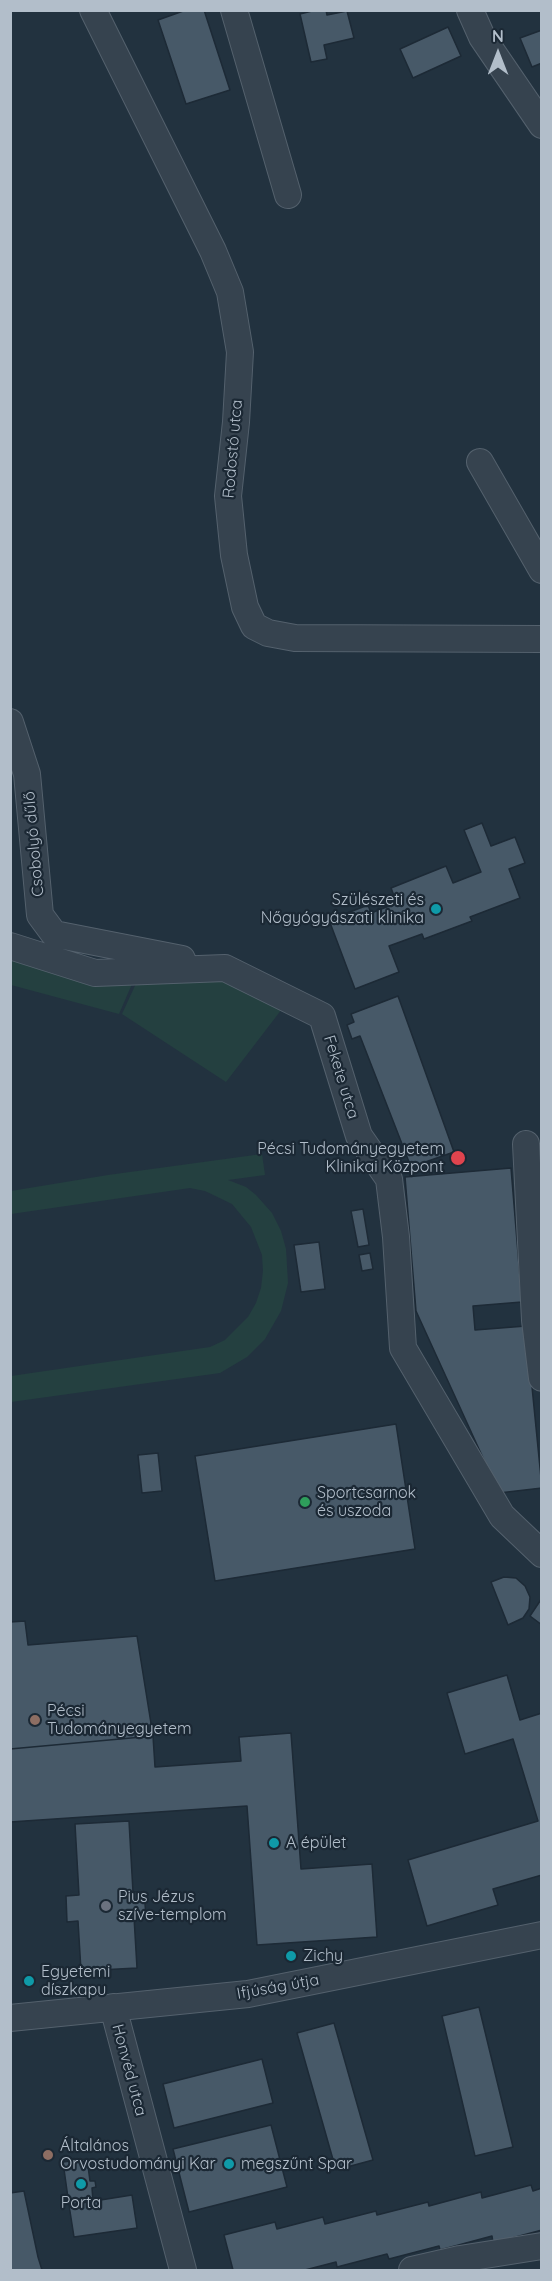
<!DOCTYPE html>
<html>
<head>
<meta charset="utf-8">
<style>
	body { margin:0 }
	#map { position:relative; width:552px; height:2281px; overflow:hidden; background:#22323f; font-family:Quicksand,sans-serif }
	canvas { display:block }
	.frame { position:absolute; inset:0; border:12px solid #b2beca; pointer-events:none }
	.north { position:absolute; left:468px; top:24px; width:60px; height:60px; -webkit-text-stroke:4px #1b2834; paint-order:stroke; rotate:0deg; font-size:16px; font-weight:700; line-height:24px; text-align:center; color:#b2beca }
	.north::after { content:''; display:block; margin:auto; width:21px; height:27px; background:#b2beca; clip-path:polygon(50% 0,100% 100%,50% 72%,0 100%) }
</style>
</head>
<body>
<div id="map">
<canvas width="552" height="2281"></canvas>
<div class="frame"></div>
<div class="north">N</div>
</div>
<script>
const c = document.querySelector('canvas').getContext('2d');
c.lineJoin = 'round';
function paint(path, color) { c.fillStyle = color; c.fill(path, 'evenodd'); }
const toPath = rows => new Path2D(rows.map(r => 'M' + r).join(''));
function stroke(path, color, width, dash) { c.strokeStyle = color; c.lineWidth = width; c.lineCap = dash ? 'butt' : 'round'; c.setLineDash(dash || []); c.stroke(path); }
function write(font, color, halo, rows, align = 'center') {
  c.font = font + ' Quicksand,sans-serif'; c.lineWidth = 4.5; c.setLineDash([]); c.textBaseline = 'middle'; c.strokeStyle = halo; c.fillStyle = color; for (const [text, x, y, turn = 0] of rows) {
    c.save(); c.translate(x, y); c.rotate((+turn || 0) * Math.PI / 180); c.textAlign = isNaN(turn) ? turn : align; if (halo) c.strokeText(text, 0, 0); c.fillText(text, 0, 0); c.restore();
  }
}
paint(toPath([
	[10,952,135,977,119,1014,11,985],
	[227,975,285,1005,226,1082,122,1014,139,977],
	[262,1154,265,1175,228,1180,246,1187,256,1195,272,1213,281,1231,286,1249,288,1283,281,1311,265,1339,247,1357,220,1373,11,1402,11,1376,210,1347,225,1340,248,1317,256,1303,261,1288,263,1271,262,1255,251,1227,232,1204,205,1191,190,1188,11,1214,11,1191,108,1175]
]), '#244040');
const building = toPath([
	[186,10,204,10,230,90,186,104,158,20,186,10],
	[316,10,326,10,327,15,347,11,354,38,324,45,327,59,311,62,300,14,316,10],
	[448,27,461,56,413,78,400,49,448,27],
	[542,30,542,63,532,67,520,38,542,30],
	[482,823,491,846,515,837,525,863,509,869,520,898,470,917,472,921,424,939,422,934,389,946,399,972,355,989,329,920,368,905,371,913,397,903,391,888,446,866,453,883,481,872,464,830,482,823],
	[398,996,454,1152,411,1167,360,1036,352,1039,347,1025,354,1022,351,1014,398,996],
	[511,1168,522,1302,473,1306,475,1330,526,1326,542,1488,499,1493,416,1311,405,1177,511,1168],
	[363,1209,369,1245,358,1247,351,1211,363,1209],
	[319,1242,325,1289,301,1292,294,1245,319,1242],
	[370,1253,373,1269,362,1271,359,1255,370,1253],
	[396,1424,415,1549,215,1581,195,1456,396,1424],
	[158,1453,162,1491,142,1493,138,1455,158,1453],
	[504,1577,516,1578,525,1586,530,1597,529,1609,523,1618,508,1625,491,1582,504,1577],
	[542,1598,542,1625,530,1616,542,1598],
	[25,1621,28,1645,137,1636,153,1736,10,1749,10,1622,25,1621],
	[507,1675,520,1720,542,1713,542,1875,493,1889,498,1905,427,1926,408,1860,538,1821,513,1739,465,1754,447,1693,507,1675],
	[291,1733,301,1869,372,1864,377,1937,257,1945,247,1806,10,1822,10,1749,153,1736,155,1767,241,1761,239,1737,291,1733],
	[129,1821,133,1892,144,1892,146,1916,134,1917,137,1968,81,1971,78,1921,67,1922,66,1896,79,1895,75,1824,129,1821],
	[479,2007,513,2147,475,2156,442,2016,479,2007],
	[334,2023,373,2160,336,2170,297,2033,334,2023],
	[262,2059,273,2103,174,2128,163,2084,262,2059],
	[271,2125,287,2187,189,2212,173,2149,271,2125],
	[87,2159,90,2181,95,2181,96,2187,92,2188,93,2201,69,2205,63,2162,87,2159],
	[531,2185,533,2191,542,2188,542,2230,493,2243,492,2236,440,2250,439,2246,389,2259,387,2254,337,2267,336,2262,305,2270,233,2270,224,2235,275,2222,277,2229,323,2217,325,2224,376,2211,377,2215,428,2202,429,2206,481,2192,482,2198,531,2185],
	[24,2191,38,2257,42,2270,10,2270,10,2193,24,2191],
	[132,2195,137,2228,74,2237,69,2205,132,2195]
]);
paint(building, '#475968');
stroke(building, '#1d2a36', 1.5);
const minor = toPath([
	[93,10,213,251,230,292,240,352,236,422,228,496,234,555,245,607,254,626,268,633,295,638,542,639],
	[234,10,288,195],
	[470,10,482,37,542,125],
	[480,462,542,570],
	[10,722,27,774,40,915,54,934,182,959],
	[10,946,95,973,225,968,322,1016,359,1136,389,1179,396,1237,403,1348,502,1516,542,1554],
	[526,1144,535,1320,542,1378],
	[113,2007,183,2270],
	[10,2018,248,1994,542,1935],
	[412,2270,460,2259,542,2246]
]);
stroke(minor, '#54616d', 28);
stroke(minor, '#36434f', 26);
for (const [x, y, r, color] of [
	[436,909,6,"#0f9aa8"],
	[458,1158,8,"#e0444e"],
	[305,1502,6,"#2e9e5b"],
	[35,1720,6,"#8d6e63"],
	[274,1843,6,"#0f9aa8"],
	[106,1906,6,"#6b7280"],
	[291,1956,6,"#0f9aa8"],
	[29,1981,6,"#0f9aa8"],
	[48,2155,6,"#8d6e63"],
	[229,2164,6,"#0f9aa8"],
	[81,2184,6,"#0f9aa8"]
]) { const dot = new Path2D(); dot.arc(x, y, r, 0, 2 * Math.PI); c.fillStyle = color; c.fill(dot); stroke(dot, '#1b2834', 2); }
write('16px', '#b2beca', '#1b2834', [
	["Rodostó utca",233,449,-85],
	["Csobolyó dűlő",34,844,-95],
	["Fekete utca",341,1077,73],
	["Ifjúság útja",278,1987,-10],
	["Honvéd utca",129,2070,75]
]);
write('16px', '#b2beca', '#1b2834', [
	["Szülészeti és",424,900,"right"],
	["Nőgyógyászati klinika",424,918,"right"],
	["Pécsi Tudományegyetem",444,1149,"right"],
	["Klinikai Központ",444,1167,"right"],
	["Sportcsarnok",317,1493],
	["és uszoda",317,1511],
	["Pécsi",47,1711],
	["Tudományegyetem",47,1729],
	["A épület",286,1843],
	["Pius Jézus",118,1897],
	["szíve-templom",118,1915],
	["Zichy",303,1956],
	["Egyetemi",41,1972],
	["díszkapu",41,1990],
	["Általános",60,2146],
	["Orvostudományi Kar",60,2164],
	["megszűnt Spar",241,2164],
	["Porta",81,2203,"center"]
], 'left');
</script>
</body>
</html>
